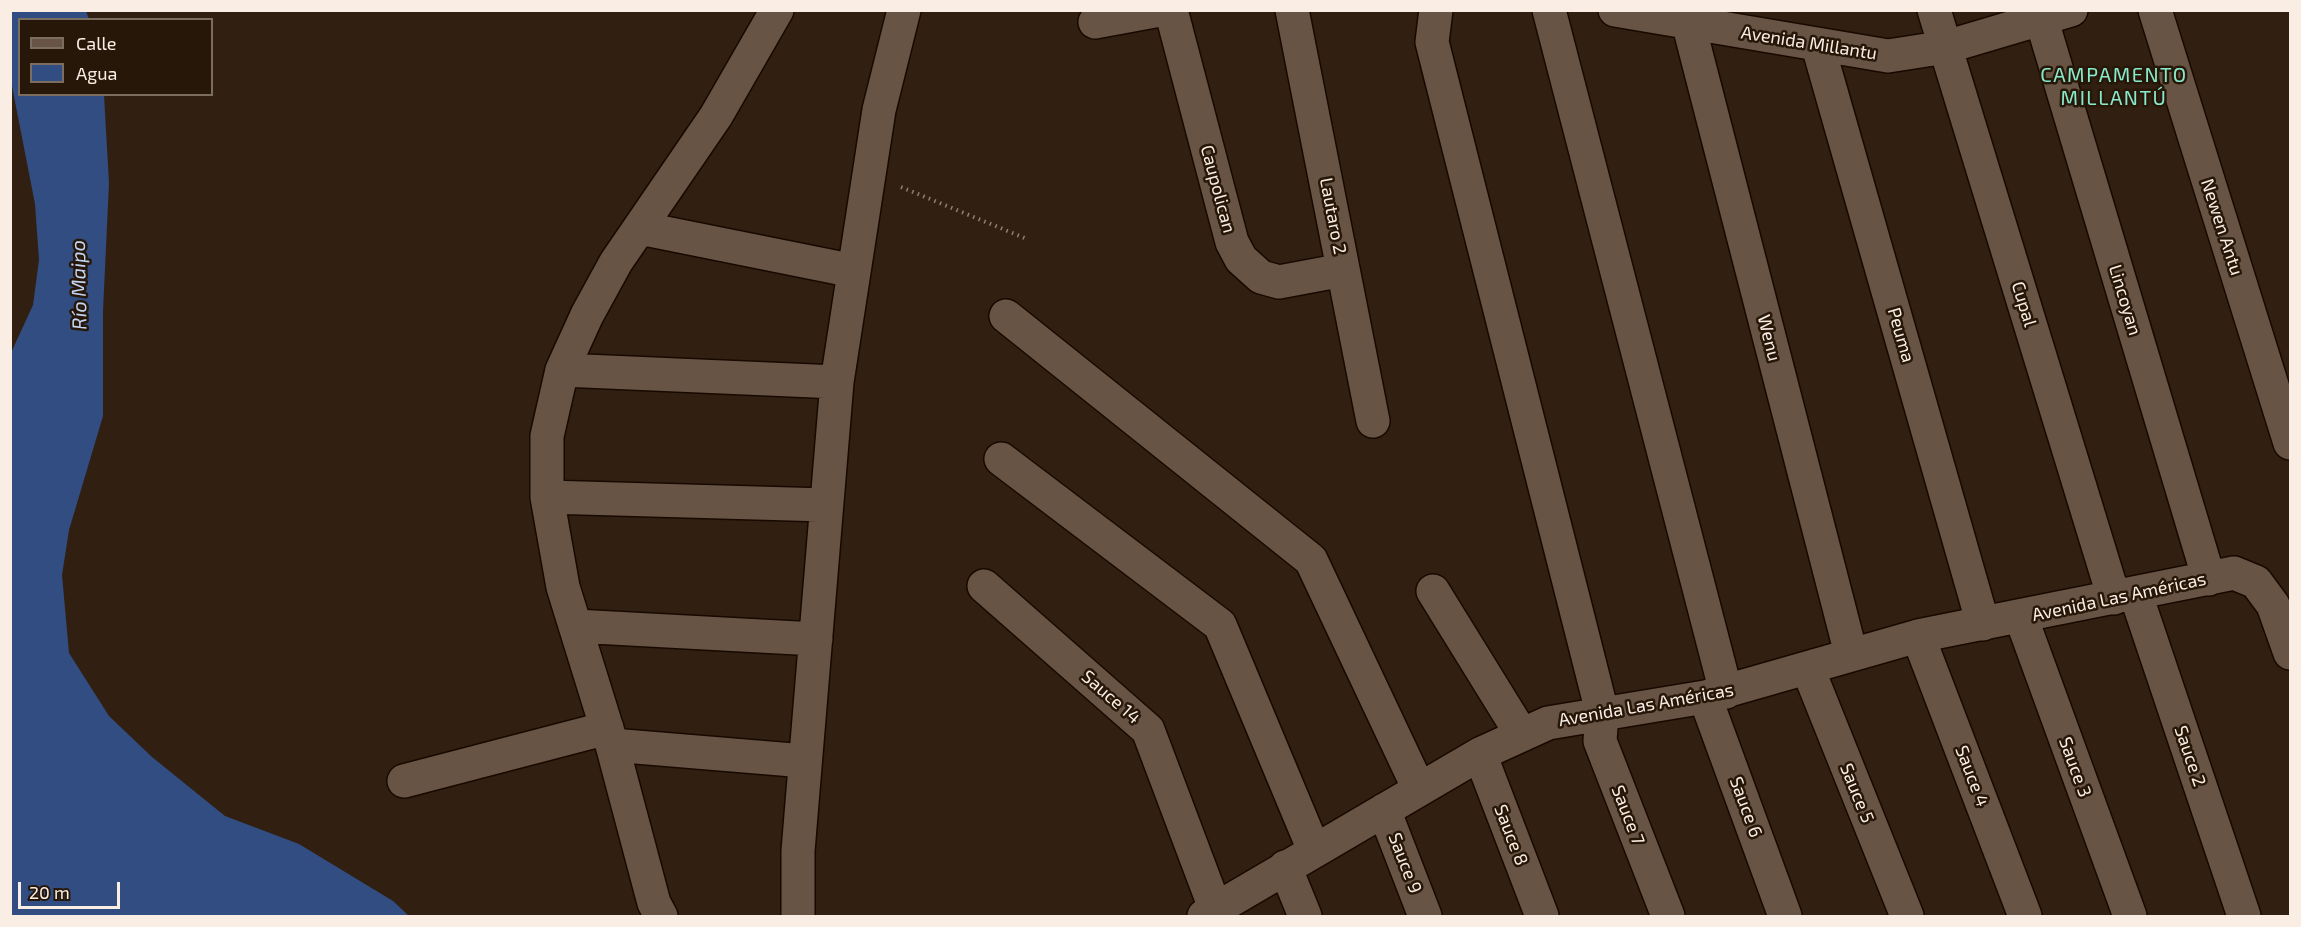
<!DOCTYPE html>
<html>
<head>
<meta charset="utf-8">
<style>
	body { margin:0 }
	#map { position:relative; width:2301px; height:927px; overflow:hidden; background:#312011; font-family:"Exo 2",sans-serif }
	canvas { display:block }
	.frame { position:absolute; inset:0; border:12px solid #f9ede4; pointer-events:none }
	.legend { position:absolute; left:18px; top:18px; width:195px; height:78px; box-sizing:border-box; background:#271708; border:2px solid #7b6d60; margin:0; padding:8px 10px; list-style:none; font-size:18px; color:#f9ede4 }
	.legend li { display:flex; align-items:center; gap:12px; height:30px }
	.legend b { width:30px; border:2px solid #7b6d60 }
	.scale { position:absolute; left:18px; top:882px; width:102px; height:27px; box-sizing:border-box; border:3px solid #f9ede4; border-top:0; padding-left:8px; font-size:18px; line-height:21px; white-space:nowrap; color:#f9ede4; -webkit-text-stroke:4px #271708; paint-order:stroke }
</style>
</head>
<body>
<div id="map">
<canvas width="2301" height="927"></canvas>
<div class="frame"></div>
<ul class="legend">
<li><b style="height:8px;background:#675444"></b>Calle</li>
<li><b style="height:16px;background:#314d82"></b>Agua</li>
</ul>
<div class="scale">20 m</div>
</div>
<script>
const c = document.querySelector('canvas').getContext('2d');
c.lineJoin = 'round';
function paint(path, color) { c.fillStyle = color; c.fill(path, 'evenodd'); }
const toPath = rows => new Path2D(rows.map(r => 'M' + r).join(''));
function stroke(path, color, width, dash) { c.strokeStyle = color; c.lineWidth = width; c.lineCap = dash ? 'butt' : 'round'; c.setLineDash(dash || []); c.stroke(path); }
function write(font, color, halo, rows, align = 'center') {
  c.font = font + ' "Exo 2",sans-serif'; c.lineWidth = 5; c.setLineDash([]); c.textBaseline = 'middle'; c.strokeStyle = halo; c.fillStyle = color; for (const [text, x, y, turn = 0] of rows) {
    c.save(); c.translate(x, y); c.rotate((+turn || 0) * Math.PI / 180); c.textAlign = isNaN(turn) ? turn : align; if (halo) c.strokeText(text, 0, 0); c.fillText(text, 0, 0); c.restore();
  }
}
paint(toPath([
	[11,10,86,11,89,19,20,20,20,94,104,95,109,183,103,311,103,416,69,530,62,575,69,653,109,716,152,757,225,816,299,844,393,901,409,916,11,916,10,355,33,305,39,260,35,204,11,81]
]), '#314d82');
const street = toPath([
	[1171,10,1232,242,1241,259,1261,277,1279,282,1343,270],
	[1292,10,1373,421],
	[1436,10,1432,42,1602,712,1600,741,1668,916],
	[1549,10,1726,692],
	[1615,10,1888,56,1946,47,2071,10],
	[1934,10,2114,598],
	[2155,10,2290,443],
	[2042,21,2209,579],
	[1095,22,1160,10],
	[1688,22,1851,654],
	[1818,46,1983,624],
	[640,228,854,271],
	[1006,316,1311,560,1419,789],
	[562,370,837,382],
	[1001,459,1220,625,1314,850],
	[547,497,826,505],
	[984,586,1148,730,1215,908],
	[1433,591,1522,735],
	[2136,595,2244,916],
	[2021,617,2130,916],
	[575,626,816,639],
	[1918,636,2025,916],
	[1808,669,1907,916],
	[1705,697,1785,916],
	[612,745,805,761],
	[1480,754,1542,916],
	[404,781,607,728],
	[1384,810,1425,916],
	[1285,867,1305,916],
	[661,916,654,903,612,745,563,587,547,497,547,436,562,370,587,315,616,262,716,116,777,10],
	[798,916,798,851,837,382,879,110,904,10],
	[1204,916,1480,754,1548,723,1705,697,1918,636,2234,573,2256,582,2273,605,2290,653]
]);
stroke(street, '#180900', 36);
stroke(toPath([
	[901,187,1027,239]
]), '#8f8074', 4, [1.5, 4.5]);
stroke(street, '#675444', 33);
write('18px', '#f9ede4', '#271708', [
	["Avenida Millantu",1809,43,9],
	["Caupolican",1218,189,75],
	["Lautaro 2",1333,216,79],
	["Newen Antu",2222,227,72],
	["Lincoyan",2125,300,73],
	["Cupal",2024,304,73],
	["Peuma",1901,335,74],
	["Wenu",1769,338,76],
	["Avenida Las Américas",2119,597,-12],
	["Sauce 14",1111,697,41],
	["Avenida Las Américas",1646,705,-10],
	["Sauce 2",2190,756,71],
	["Sauce 3",2075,767,70],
	["Sauce 4",1972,776,69],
	["Sauce 5",1857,793,68],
	["Sauce 6",1746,807,70],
	["Sauce 7",1628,815,69],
	["Sauce 8",1511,835,69],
	["Sauce 9",1405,863,69]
]);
c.letterSpacing = '1.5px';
write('20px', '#89e9cc', '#271708', [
	["CAMPAMENTO",2114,75],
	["MILLANTÚ",2114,98]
]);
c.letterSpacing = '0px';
write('italic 20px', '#c3d5f6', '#271708', [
	["Río Maipo",79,285,-91]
]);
</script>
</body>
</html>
